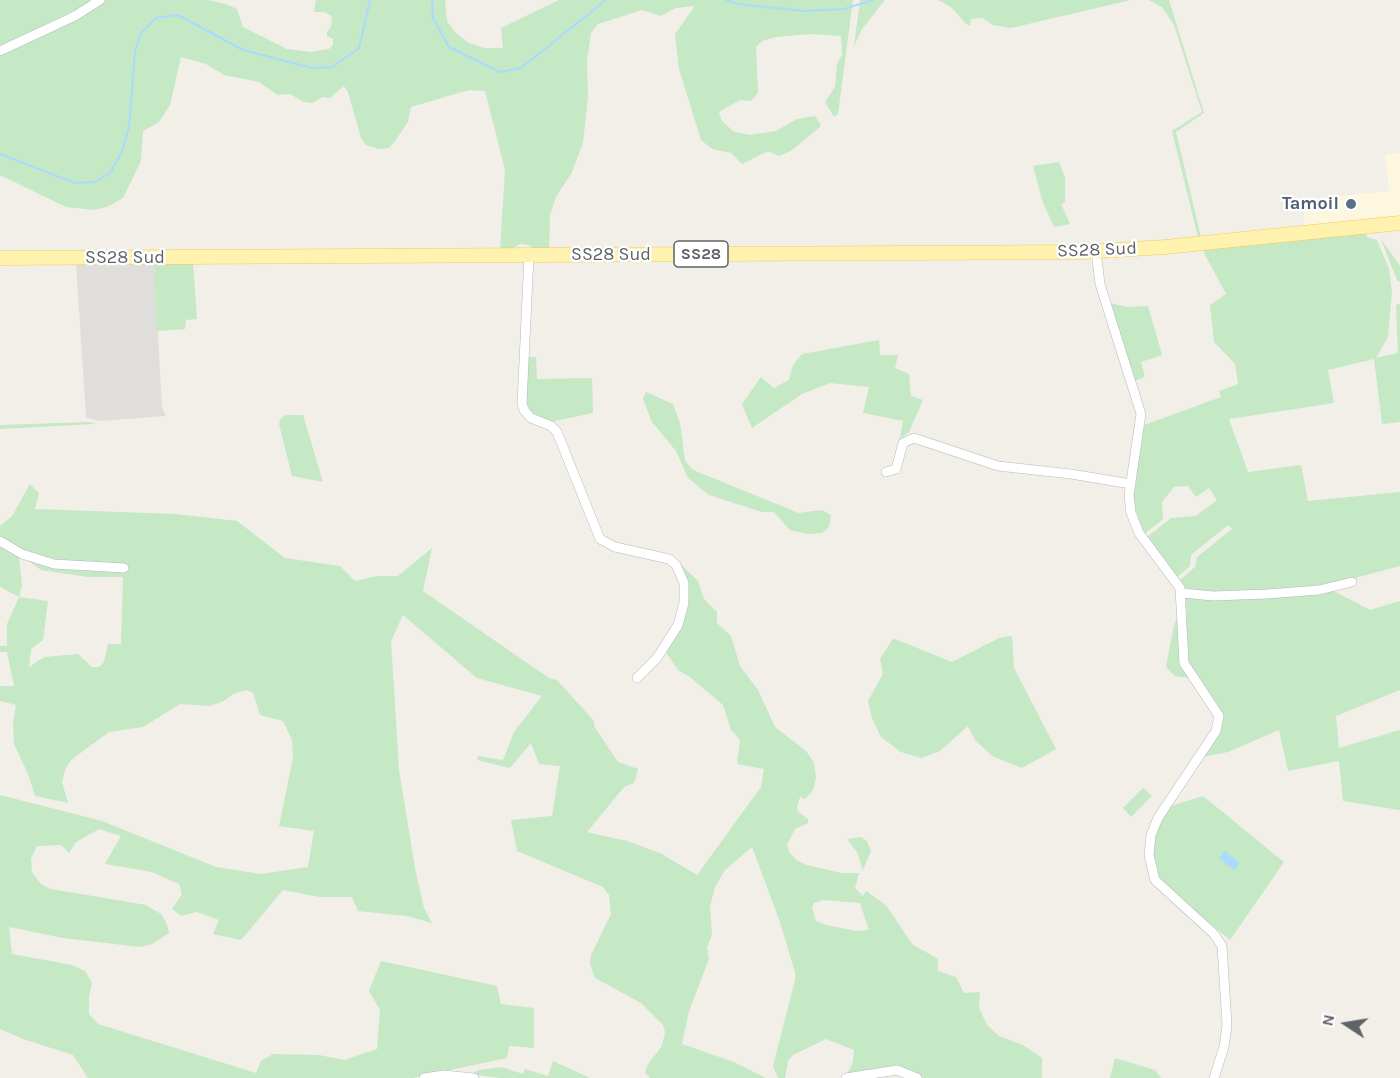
<!DOCTYPE html>
<html>
<head>
<meta charset="utf-8">
<style>
	body { margin:0 }
	#map { position:relative; width:1400px; height:1078px; overflow:hidden; background:#f1efe8; font-family:Karla,sans-serif }
	canvas { display:block }
	.north { position:absolute; left:1316px; top:994px; width:60px; height:60px; -webkit-text-stroke:4px #fff; paint-order:stroke; rotate:282deg; font-size:16px; font-weight:700; line-height:24px; text-align:center; color:#5f6368 }
	.north::after { content:''; display:block; margin:auto; width:21px; height:27px; background:#5f6368; clip-path:polygon(50% 0,100% 100%,50% 72%,0 100%) }
</style>
</head>
<body>
<div id="map">
<canvas width="1400" height="1078"></canvas>
<div class="north">N</div>
</div>
<script>
const c = document.querySelector('canvas').getContext('2d');
c.lineJoin = 'round';
function paint(path, color) { c.fillStyle = color; c.fill(path, 'evenodd'); }
const toPath = rows => new Path2D(rows.map(r => 'M' + r).join(''));
function stroke(path, color, width, dash) { c.strokeStyle = color; c.lineWidth = width; c.lineCap = dash ? 'butt' : 'round'; c.setLineDash(dash || []); c.stroke(path); }
function write(font, color, halo, rows, align = 'center') {
  c.font = font + ' Karla,sans-serif'; c.lineWidth = 4.5; c.setLineDash([]); c.textBaseline = 'middle'; c.strokeStyle = halo; c.fillStyle = color; for (const [text, x, y, turn = 0] of rows) {
    c.save(); c.translate(x, y); c.rotate((+turn || 0) * Math.PI / 180); c.textAlign = isNaN(turn) ? turn : align; if (halo) c.strokeText(text, 0, 0); c.fillText(text, 0, 0); c.restore();
  }
}
paint(toPath([
	[1400,152,1400,218,1304,227,1305,200,1389,191,1385,156]
]), '#fef7e0');
paint(toPath([
	[76,263,154,263,162,407,166,416,99,421,86,417]
]), '#e0deda');
paint(toPath([
	[0,0,95,0,0,47],
	[105,0,208,0,226,4,237,9,243,27,287,49,311,52,329,49,333,45,333,39,327,36,327,32,331,27,332,16,324,12,314,12,316,0,445,0,447,21,456,33,469,43,484,48,503,48,501,28,559,0,853,0,838,114,834,117,825,102,835,87,837,64,842,55,841,36,810,34,776,37,762,41,756,47,758,93,751,101,740,100,719,112,722,121,733,131,749,135,776,131,797,119,815,116,821,126,791,151,779,156,768,151,742,164,731,153,712,149,701,140,679,69,675,34,695,6,676,8,661,16,642,10,598,24,591,33,587,61,588,96,583,143,572,172,556,197,550,215,549,250,538,250,528,245,520,244,510,250,500,250,505,170,485,91,469,90,411,107,408,122,395,141,389,148,379,149,366,145,361,138,348,92,344,86,330,98,323,97,312,103,304,102,290,94,278,95,259,82,224,75,206,64,181,57,170,105,159,122,143,131,141,161,123,198,109,206,95,210,66,207,0,175,0,53,90,11],
	[860,0,885,0,862,29,854,46],
	[938,0,1131,0,1011,28,993,25,982,18,971,19,970,26,966,24,951,7],
	[1149,0,1169,0,1204,113,1176,132,1201,237,1198,237,1172,131,1202,112,1174,25,1162,7],
	[1059,162,1065,178,1065,202,1061,204,1070,224,1054,227,1042,200,1033,166],
	[1366,232,1367,237,1377,240,1389,269,1392,292,1388,337,1376,358,1398,353,1396,305,1400,304,1400,422,1382,424,1374,359,1328,370,1334,403,1229,419,1248,472,1301,465,1308,501,1400,492,1400,566,1325,586,1229,594,1184,591,1179,581,1195,567,1197,557,1232,529,1228,525,1191,555,1190,566,1176,578,1146,538,1171,518,1196,516,1217,500,1209,488,1196,497,1188,486,1174,487,1162,502,1163,519,1143,535,1132,497,1144,425,1221,397,1219,391,1238,384,1235,364,1214,342,1210,305,1226,294,1204,253,1205,247],
	[1381,239,1400,266,1400,282,1397,280],
	[154,263,193,263,197,319,186,320,185,329,157,331],
	[1109,303,1128,307,1148,306,1162,355,1141,362,1145,377,1134,381],
	[879,340,880,355,898,355,895,368,909,374,911,396,923,400,909,432,900,439,903,421,863,413,869,387,830,383,802,394,752,428,742,404,761,377,774,388,789,380,793,365,802,354],
	[527,357,536,357,537,379,592,378,593,413,550,422,533,416,525,404],
	[646,392,673,404,680,423,685,461,693,470,799,513,822,510,831,515,829,527,822,533,807,534,790,530,774,512,762,512,709,495,688,478,676,451,652,422,643,399],
	[286,415,303,415,323,482,292,476,279,424,281,418],
	[90,422,95,424,0,429,0,425],
	[30,484,39,493,35,509,176,514,237,521,285,558,340,566,355,581,378,576,398,576,432,548,423,591,549,678,557,680,594,721,594,726,618,762,638,769,634,783,624,787,587,832,627,841,660,853,697,875,761,787,764,769,737,764,740,740,731,730,723,705,690,677,678,670,665,651,684,613,676,560,698,581,704,599,717,612,717,623,731,636,740,666,758,690,775,727,806,751,814,763,816,778,813,790,805,799,800,797,797,807,798,812,808,819,808,823,795,829,787,845,789,852,796,860,807,865,841,873,859,873,855,888,863,896,866,891,886,905,912,944,938,959,938,971,956,977,964,993,980,992,979,1008,987,1025,999,1036,1023,1045,1042,1058,1042,1078,923,1078,899,1067,847,1074,853,1062,854,1050,826,1039,793,1055,788,1061,785,1078,778,1078,773,1066,795,980,795,972,780,922,752,847,725,870,715,887,710,906,712,935,707,947,709,959,689,1011,682,1044,734,1062,766,1078,650,1078,645,1073,648,1064,662,1046,665,1032,663,1025,641,1003,595,978,590,964,591,955,611,914,609,895,603,887,517,851,511,820,552,816,560,766,539,764,531,743,510,768,477,760,478,756,503,760,514,732,542,696,477,678,403,615,391,641,399,770,415,868,424,908,432,923,407,916,358,911,352,897,320,897,283,890,241,940,213,934,219,920,197,912,181,916,172,909,182,894,179,884,152,872,105,864,121,836,99,829,76,842,69,853,61,845,37,846,31,859,32,872,41,884,51,889,146,905,161,914,167,924,169,933,152,944,140,947,63,938,9,927,12,954,72,965,85,971,92,983,89,996,89,1014,98,1024,256,1073,261,1061,273,1054,319,1055,344,1060,377,1049,380,1010,369,991,381,961,497,986,501,1004,534,1008,534,1048,509,1046,507,1058,412,1078,88,1078,73,1055,23,1039,0,1029,0,795,102,821,216,867,261,874,308,867,314,831,279,826,293,758,292,740,283,721,260,715,253,693,246,690,233,694,224,701,209,706,180,704,143,727,109,732,71,760,65,770,62,782,68,803,35,796,28,774,14,744,13,723,16,705,0,701,0,686,14,686,7,652,0,652,0,646,7,646,7,624,19,597,0,587,0,546,19,557,22,585,19,597,48,601,43,640,31,649,29,667,44,657,78,654,92,667,99,667,104,662,108,644,121,644,123,577,88,577,41,570,27,560,64,569,123,571,56,560,24,551,0,537,0,526,12,516],
	[823,900,860,903,869,930,856,931,826,925,816,921,812,908,814,903],
	[1332,590,1370,610,1400,601,1400,690,1336,716,1339,748,1400,730,1400,810,1343,801,1339,761,1288,771,1279,730,1228,752,1203,757,1221,712,1188,665,1186,595],
	[1180,612,1190,678,1175,676,1166,667,1174,625],
	[1012,636,1014,668,1056,749,1022,768,992,756,975,740,968,726,940,751,921,758,901,752,881,737,872,718,868,701,883,674,880,659,892,640,895,639,952,662,999,638],
	[1143,788,1152,796,1131,817,1123,808],
	[1203,796,1284,862,1230,940,1171,891,1157,877,1153,867,1153,844,1158,826,1168,807],
	[861,837,867,841,871,851,863,870,857,852,847,839],
	[1115,1058,1155,1070,1161,1078,1110,1078],
	[553,1061,590,1078,499,1078,471,1074,479,1070,502,1067,523,1074,525,1069,548,1076]
]), '#c5e8c5');
paint(toPath([
	[1225,851,1240,863,1234,870,1219,858]
]), '#aadaff');
stroke(toPath([
	[432,0,433,18,449,47,500,72,521,68,606,0],
	[726,0,738,4,803,11,844,9,873,0],
	[0,154,75,183,95,182,110,173,122,152,129,127,135,52,140,34,156,18,178,15,243,50,312,68,332,67,359,48,370,0]
]), '#aadaff', 2);
const street = toPath([
	[0,51,75,16,100,0],
	[1096,251,1100,284,1141,414,1129,495,1131,513,1139,533,1180,588,1184,663,1219,716,1216,731,1158,818,1151,835,1149,855,1155,880,1214,934,1222,946,1227,1025,1224,1047,1214,1078],
	[529,256,522,403,524,410,531,418,551,426,557,432,600,539,615,547,669,559,676,565,684,583,684,603,678,625,657,658,637,678],
	[886,472,896,469,903,443,914,438,998,466,1071,474,1131,484],
	[0,541,22,554,54,564,124,568],
	[1182,593,1213,596,1267,594,1319,590,1352,582],
	[424,1078,444,1075,474,1078],
	[846,1078,897,1070,917,1078]
]);
const primary = toPath([
	[0,258,1084,252,1165,247,1400,223]
]);
stroke(street, '#b5b8bc', 10);
stroke(primary, '#f2c960', 15);
stroke(street, '#fff', 9);
stroke(primary, '#fff2af', 14);
for (const [x, y, r, color] of [
	[1351,204,6,"#5c6f8a"]
]) { const dot = new Path2D(); dot.arc(x, y, r, 0, 2 * Math.PI); c.fillStyle = color; c.fill(dot); stroke(dot, '#fff', 2); }
for (const [x, y, w] of [
	[701,254,54]
]) { const box = new Path2D(); box.roundRect(x - w / 2, y - 13, w, 26, 4.5); c.fillStyle = '#fff'; c.fill(box); stroke(box, '#5f6368', 1.5); }
write('bold 16px', '#5f6368', null, [
	["SS28",701,254]
]);
write('bold 18px', '#4e5e75', '#fff', [
	["Tamoil",1339,204]
], 'right');
write('18px', '#5f6368', '#fff', [
	["SS28 Sud",1097,250,-2],
	["SS28 Sud",611,255],
	["SS28 Sud",125,258]
]);
</script>
</body>
</html>
